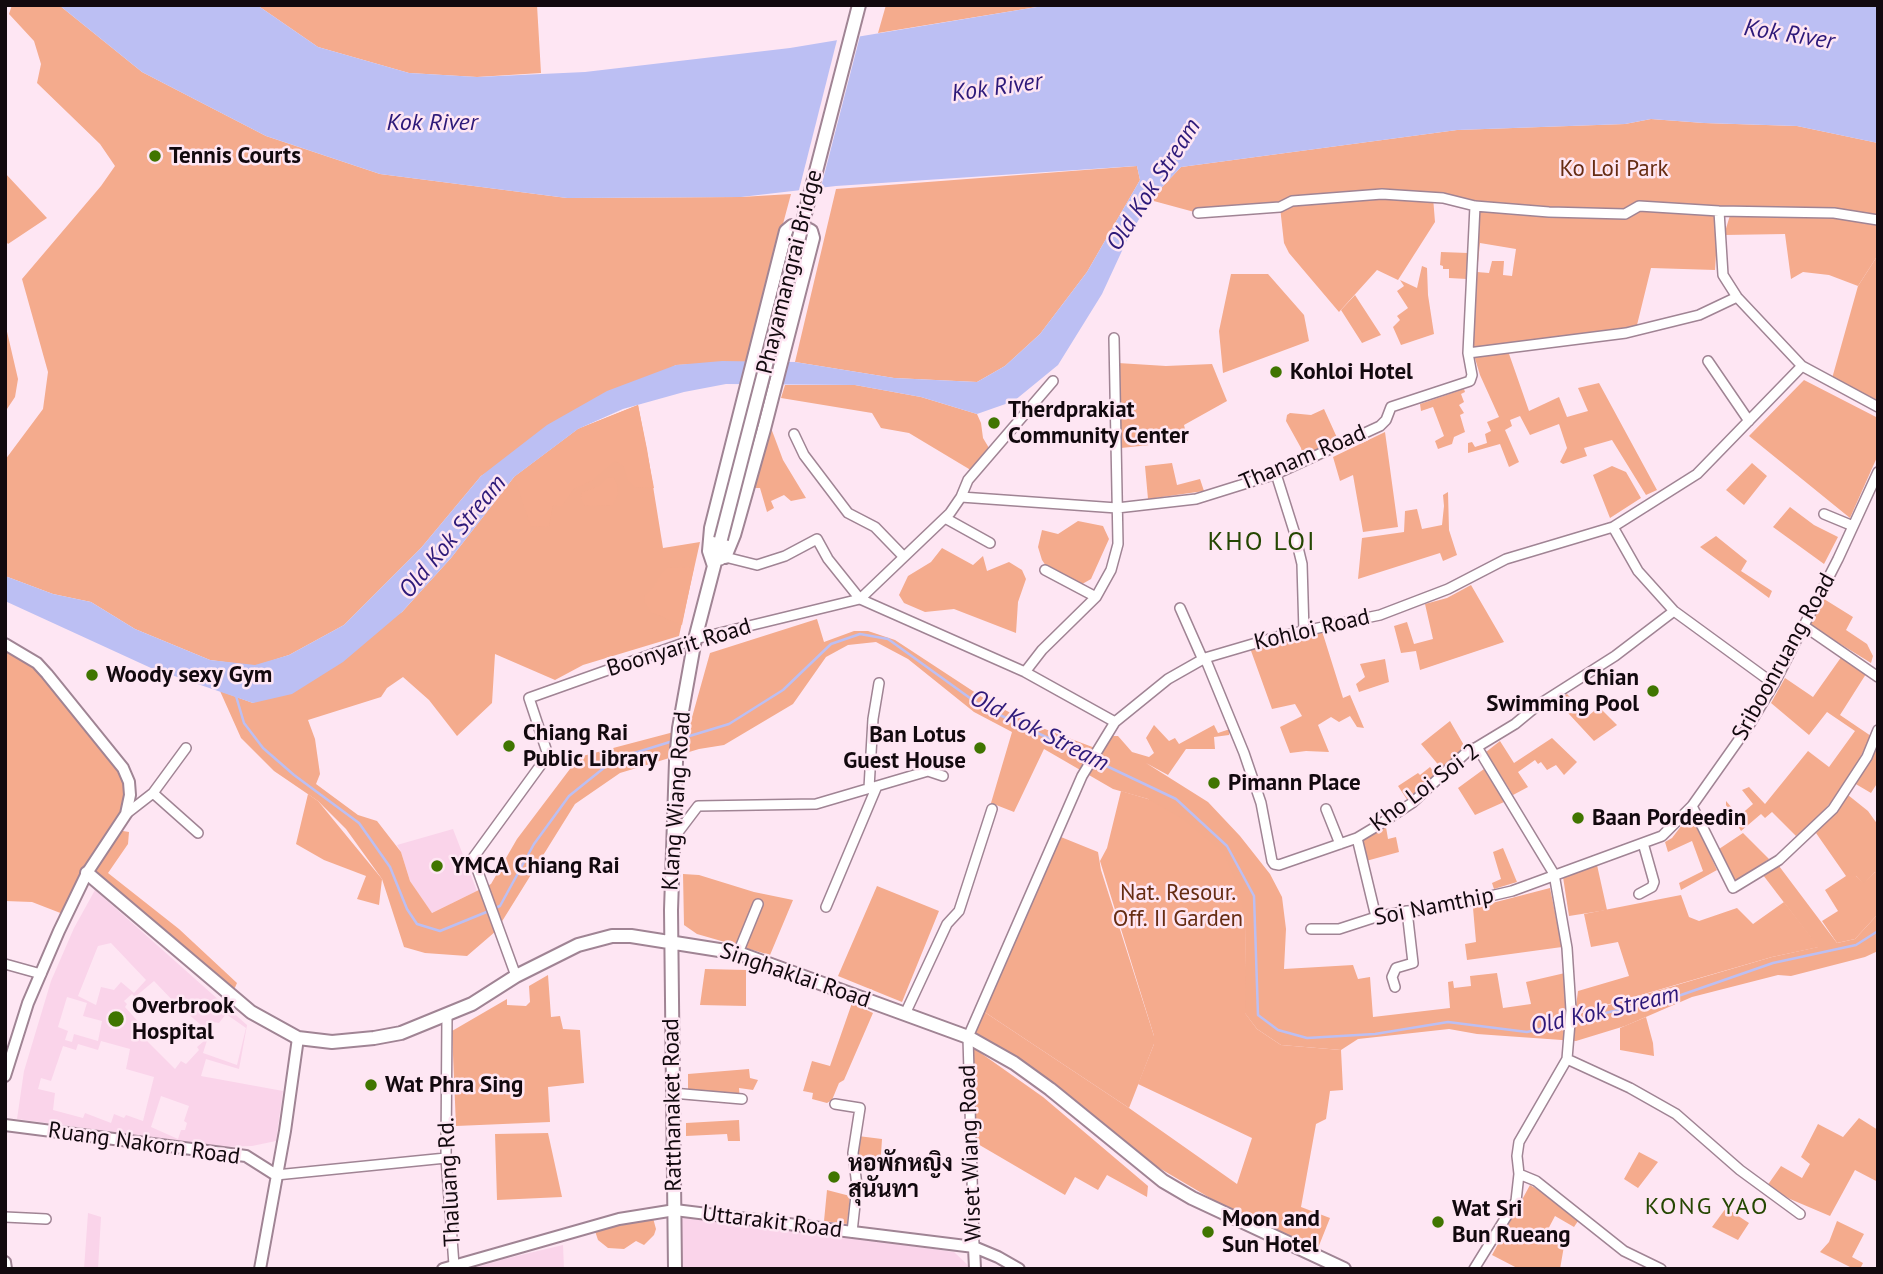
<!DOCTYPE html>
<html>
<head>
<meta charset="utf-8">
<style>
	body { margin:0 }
	#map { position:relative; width:1883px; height:1274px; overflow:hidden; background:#fee6f3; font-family:"PT Sans",sans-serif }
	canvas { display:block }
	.frame { position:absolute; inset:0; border:7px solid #12090e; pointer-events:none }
</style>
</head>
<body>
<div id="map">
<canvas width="1883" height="1274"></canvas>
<div class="frame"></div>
</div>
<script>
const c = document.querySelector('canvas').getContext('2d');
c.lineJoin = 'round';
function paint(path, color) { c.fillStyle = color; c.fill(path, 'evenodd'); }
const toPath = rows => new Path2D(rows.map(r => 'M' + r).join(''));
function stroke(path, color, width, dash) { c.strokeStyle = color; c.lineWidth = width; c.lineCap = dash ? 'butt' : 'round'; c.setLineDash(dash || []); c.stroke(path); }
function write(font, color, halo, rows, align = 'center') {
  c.font = font + ' "PT Sans",Sarabun,sans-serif'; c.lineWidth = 5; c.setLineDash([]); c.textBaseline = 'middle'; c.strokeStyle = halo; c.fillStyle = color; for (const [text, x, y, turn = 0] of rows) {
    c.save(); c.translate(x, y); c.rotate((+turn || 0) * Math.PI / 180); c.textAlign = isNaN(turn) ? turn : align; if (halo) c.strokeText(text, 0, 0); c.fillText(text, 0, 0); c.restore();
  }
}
paint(toPath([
	[453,829,477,891,432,913,410,881,401,852,397,845],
	[95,890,247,1025,239,1069,206,1059,201,1076,283,1091,276,1141,252,1146,225,1147,17,1119,24,1071,51,981,74,928],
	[111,943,146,980,134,993,121,982,114,990,101,987,96,1005,78,996,98,946],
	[154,981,175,1003,179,1000,188,1009,186,1012,202,1026,196,1034,204,1041,197,1047,199,1050,186,1064,181,1061,175,1069,137,1031,142,1026,125,1007,127,1004,124,1001,132,994,135,997],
	[67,997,87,1003,83,1016,102,1021,98,1041,74,1034,72,1042,65,1040,68,1031,58,1027],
	[226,1014,246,1028,237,1065,203,1053,213,1022,219,1023],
	[101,1041,130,1049,126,1069,154,1077,143,1121,126,1115,124,1118,114,1114,111,1123,85,1113,83,1118,53,1110,55,1093,38,1089,41,1078,51,1081,63,1046,76,1050,78,1044,98,1050],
	[161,1096,189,1106,184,1121,187,1123,185,1130,181,1130,178,1139,151,1127],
	[88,1213,101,1217,98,1269,84,1269],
	[680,1216,719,1218,954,1252,972,1269,680,1269],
	[563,1245,564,1269,470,1269,500,1260]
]), '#fad4ea');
paint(toPath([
	[12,5,59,5,142,72,266,136,380,174,567,198,741,197,791,194,746,362,676,365,481,476,421,548,344,625,289,655,255,666,210,660,135,629,91,602,53,594,5,576,5,460,43,409,48,372,22,279,101,186,115,166,100,144,37,83,41,64,34,41,9,14],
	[886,5,1049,5,878,33],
	[1651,119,1704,123,1797,126,1878,143,1878,220,1834,213,1625,214,1475,206,1443,198,1198,213,1150,200,1181,167,1457,130,1625,124],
	[1137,166,1140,180,1087,272,1040,334,1005,366,977,382,894,378,795,362,836,189],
	[5,173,47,218,8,244,5,240],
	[1441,252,1468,253,1467,279,1449,278,1449,269,1443,269,1443,266,1440,265],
	[1878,255,1878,407,1831,382,1858,286],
	[1422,266,1427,268,1428,295,1434,334,1401,345,1393,327,1400,320,1397,316,1408,308,1397,291,1404,286,1400,280,1417,288],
	[1231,274,1268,274,1304,315,1309,341,1223,373,1219,331],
	[1355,295,1381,335,1362,343,1341,310],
	[5,323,18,379,15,397,5,412],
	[1508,351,1529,411,1559,397,1567,417,1588,411,1578,388,1599,383,1657,490,1646,495,1612,440,1584,448,1587,456,1563,464,1560,462,1567,448,1559,424,1530,435,1520,416,1510,420,1512,426,1505,430,1519,462,1509,467,1500,444,1468,453,1468,443,1472,442,1475,447,1487,443,1485,434,1491,431,1487,422,1499,417,1480,375,1474,355],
	[1118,363,1166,366,1212,364,1227,401,1184,425,1188,441,1121,448],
	[1804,380,1878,418,1878,455,1850,518,1749,436],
	[785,385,855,385,921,397,977,414,981,423,983,438,992,453,974,472,909,433,881,428,872,413,781,398],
	[1464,389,1465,392,1461,394,1464,402,1459,405,1464,413,1460,415,1465,432,1454,437,1452,444,1438,449,1435,441,1444,436,1433,407,1421,411,1420,404],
	[638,405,647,449,663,548,700,542,679,636,583,665,555,680,495,654,492,703,457,736,429,700,403,677,387,688,381,697,308,720,315,739,320,774,316,784,358,815,377,821,401,852,410,881,432,913,491,884,517,839,579,757,689,728,710,653,817,619,824,642,854,631,868,631,895,640,985,699,1029,723,1103,751,1111,736,1118,736,1132,752,1149,757,1154,753,1146,738,1154,725,1169,741,1175,738,1179,744,1214,725,1218,733,1230,729,1229,735,1214,737,1215,749,1186,749,1168,775,1146,763,1208,802,1240,836,1270,874,1282,897,1286,929,1284,969,1353,965,1358,979,1370,977,1373,1017,1450,1008,1448,982,1453,981,1454,988,1471,986,1470,976,1497,973,1503,1008,1531,1004,1526,982,1565,973,1571,1016,1772,957,1818,947,1763,875,1779,866,1837,943,1855,939,1878,914,1878,951,1865,957,1791,976,1778,975,1692,997,1625,1026,1576,1041,1477,1034,1449,1029,1358,1039,1341,1050,1281,1045,1257,1029,1244,1012,1246,924,1148,799,1113,789,1044,749,1014,812,991,803,1012,732,974,712,908,659,876,642,848,645,826,657,793,704,724,745,699,749,620,773,575,804,496,931,467,956,425,953,404,947,382,879,346,829,318,801,274,771,241,738,220,691,253,703,402,612,451,558,514,477,578,429],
	[1324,409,1339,442,1303,457,1301,448,1286,421,1287,415,1290,413,1311,415],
	[771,428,783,460,806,498,791,501,784,495,771,501,774,508,767,512,760,488,754,488,768,431],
	[1385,432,1398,527,1363,532,1353,475,1340,481,1333,457],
	[1172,463,1177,485,1200,479,1204,491,1148,499,1145,466],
	[1752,463,1767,476,1744,505,1726,490],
	[1612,466,1626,472,1641,498,1610,518,1593,475],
	[1448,492,1449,530,1457,555,1443,561,1440,553,1358,579,1362,538,1404,532,1405,511,1417,509,1422,529,1442,525,1444,506,1443,495],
	[1790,507,1814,525,1838,537,1824,564,1773,527],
	[1078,521,1103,526,1109,539,1091,579,1077,587,1052,575,1042,560,1038,547,1042,530,1058,534],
	[1716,536,1747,561,1741,571,1772,591,1769,598,1700,547],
	[942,548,973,565,983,556,987,571,1009,562,1022,570,1026,579,1018,602,1016,633,954,609,925,612,904,603,899,595,908,576,931,562],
	[1471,585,1504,642,1420,670,1416,651,1401,653,1394,626,1407,622,1414,644,1433,639,1425,604,1447,598],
	[1824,599,1853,617,1846,630,1867,644,1873,656,1871,663,1808,624],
	[1322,631,1343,698,1350,695,1364,728,1357,727,1350,716,1339,722,1331,717,1318,725,1329,752,1306,751,1290,753,1280,727,1302,716,1295,704,1272,709,1250,648],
	[1842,656,1866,674,1840,715,1871,736,1859,760,1839,793,1818,817,1796,836,1772,812,1765,818,1761,814,1741,831,1726,805,1726,801,1739,816,1753,804,1742,790,1749,787,1765,804,1808,751,1829,767,1855,731,1827,712,1809,735,1771,703,1785,678,1813,697],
	[1385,659,1389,682,1359,692,1356,684,1365,677,1360,664],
	[1567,694,1588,716,1599,707,1617,725,1594,741,1556,700],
	[1450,721,1465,747,1441,768,1421,744],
	[1552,738,1577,762,1564,775,1556,765,1547,770,1541,762,1538,764,1535,760,1518,772,1528,787,1513,795,1486,752,1500,741,1514,763],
	[1878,738,1878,782,1871,793,1854,783],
	[1430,767,1436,775,1408,801,1398,786,1418,773,1420,775],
	[1484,769,1504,802,1475,815,1458,788],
	[1848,795,1868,811,1878,825,1878,873,1875,872,1864,884,1856,876,1846,876,1816,833],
	[1688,817,1693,817,1717,870,1681,890,1679,883,1703,871,1692,841,1668,852,1665,842,1672,838],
	[1386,827,1388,839,1396,837,1399,852,1366,861,1361,839],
	[1743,833,1769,859,1741,879,1735,880,1731,877,1719,849],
	[1056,835,1098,852,1101,870,1154,1036,1154,1044,1129,1108,980,1009],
	[1503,848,1517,882,1494,889,1492,883,1501,879,1493,852],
	[1597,865,1607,910,1569,916,1563,877,1568,873],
	[683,874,699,875,754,892,793,900,770,955,697,934,684,925],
	[877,886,939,911,902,1002,838,976],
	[1550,888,1562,947,1467,960,1465,944,1476,942,1473,908],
	[705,969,746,970,746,1006,700,1005],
	[548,975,551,1017,560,1016,563,1029,580,1030,584,1083,548,1087,550,1122,456,1126,452,1031,507,999,507,1005,526,1006,530,1002,529,986],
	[852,1003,873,1013,844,1080,839,1083,832,1100,827,1103,812,1099,813,1093,803,1091,812,1061,830,1066],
	[749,1069,750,1078,758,1080,753,1090,739,1088,740,1102,688,1100,688,1074],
	[1859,1118,1878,1130,1878,1182,1855,1170,1830,1216,1790,1199,1767,1186,1781,1166,1802,1178,1810,1164,1801,1157,1818,1124,1843,1137],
	[739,1120,740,1141,728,1141,727,1134,686,1136,686,1123],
	[548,1133,562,1197,497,1200,495,1134],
	[858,1136,882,1139,880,1170,859,1166],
	[1530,1185,1553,1199,1578,1221,1574,1227,1555,1216,1545,1235,1564,1246,1560,1269,1519,1269,1492,1255],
	[827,1190,850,1196,847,1224,824,1221],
	[1726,1208,1749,1223,1738,1240,1712,1227],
	[653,1218,656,1229,654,1235,644,1245,636,1241,624,1249,608,1248,598,1240,595,1231],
	[1837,1221,1864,1234,1852,1257,1863,1263,1860,1269,1854,1269,1820,1252,1829,1242]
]), '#f4ab8d');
paint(toPath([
	[257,5,537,5,541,73,477,77,409,73,318,47],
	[1382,194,1433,197,1435,222,1398,280,1377,270,1339,312,1289,253,1284,243,1280,207],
	[1475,206,1625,214,1639,206,1719,211,1715,270,1651,268,1637,325,1611,334,1468,353],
	[1480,243,1516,249,1512,276,1503,275,1504,261,1492,261,1489,273,1477,272],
	[1731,212,1878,221,1878,255,1858,286,1829,275,1803,272,1791,279,1785,234,1724,235],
	[638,405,654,488,635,487,628,480,623,466,615,461,593,480,574,489,562,506,553,505,549,527,531,526,514,477,578,429],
	[608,477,614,478,617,484,618,494,613,505,585,506,581,500,582,492,597,487],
	[694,567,682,625,651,612,644,602,645,595,652,589,661,574,667,568],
	[5,646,37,663,129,782,117,830,129,832,128,844,108,873,179,929,237,983,233,992,87,873,63,914,32,902,5,901],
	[1121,791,1148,799,1183,819,1223,852,1238,886,1246,924,1245,1013,1257,1029,1281,1045,1341,1050,1343,1090,1330,1091,1326,1119,1316,1124,1301,1207,1330,1218,1318,1248,1222,1205,1115,1142,968,1037,980,1009,1129,1108,1237,1184,1252,1138,1138,1084,1154,1044,1154,1036,1100,861,1107,848],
	[308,794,318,801,382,879,379,905,357,899,366,876,324,860,296,844],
	[1876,871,1878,873,1878,914,1855,939,1837,943,1822,921,1838,911,1825,890,1846,876,1856,876,1864,883],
	[1681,895,1689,917,1699,921,1737,908,1753,924,1784,902,1819,947,1772,957,1575,1014,1578,991,1629,976,1618,942,1591,947,1584,914],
	[1646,1017,1653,1043,1654,1056,1620,1050,1620,1028],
	[968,1044,1043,1097,1148,1186,1147,1197,1107,1175,1098,1190,1075,1177,1065,1195,971,1140],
	[1639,1152,1658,1162,1638,1188,1624,1179]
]), '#f5ab8d');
paint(toPath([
	[59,5,257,5,318,47,409,73,477,77,585,72,790,48,1049,5,1878,5,1878,143,1797,126,1704,123,1651,119,1625,124,1457,130,1181,167,1150,200,1127,240,1102,294,1058,365,1014,401,977,414,921,397,855,385,726,384,684,392,623,409,578,429,514,477,451,558,402,612,343,662,292,694,253,703,151,668,5,601,5,576,53,594,91,602,135,629,210,660,255,665,289,655,344,625,421,548,481,476,547,425,607,391,676,365,722,361,795,362,894,378,977,382,1005,366,1040,334,1087,272,1140,180,1137,166,836,186,741,197,567,198,380,174,266,136,142,72]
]), '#bcbff3');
paint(toPath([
	[861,32,820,191,798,194,838,36]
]), '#fee6f3');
stroke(toPath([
	[236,696,244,723,263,748,294,775,359,823,390,867,407,909,417,924,440,931,489,911],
	[683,738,729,724,783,690,831,644,860,634,888,639,981,706,1090,758],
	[1096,761,1176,799,1227,846,1254,896,1258,1015,1278,1030,1307,1038,1375,1034,1448,1022,1527,1032,1566,1023],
	[495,908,500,906,534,844,569,796,615,759,673,741],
	[1572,1021,1681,995,1773,963,1856,945,1878,931]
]), '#bcbff3', 2.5);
const minor = toPath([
	[1719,211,1723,275,1737,297,1802,366,1878,407],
	[1198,213,1280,207,1292,201,1382,194,1443,198,1475,206,1549,212,1625,214,1639,206,1719,211,1834,213,1878,220],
	[1468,353,1626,333,1699,315,1737,297],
	[1708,361,1749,421],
	[794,434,804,455,848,513,875,527,904,557],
	[1276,474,1294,531,1302,564,1304,632],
	[961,497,968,480,1053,381],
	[1824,514,1853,526],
	[945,518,990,543],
	[1613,527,1638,571,1674,611,1774,684],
	[721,560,725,557,757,565,785,556,817,539,828,559,860,599],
	[1045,570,1096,597],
	[860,599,950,513,961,497,1117,508,1196,499,1276,474,1380,426,1386,420,1391,407,1470,381,1472,375,1468,353,1475,206],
	[1180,608,1203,660],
	[1804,626,1878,677],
	[1205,658,1244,753,1261,803,1272,861,1274,864,1279,865,1357,838,1377,826,1412,803,1468,751,1477,747,1515,724,1538,705,1615,656,1674,611],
	[1025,672,1042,650,1096,597,1111,570,1118,544,1114,338],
	[869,788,873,719,879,683],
	[153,793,198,833],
	[1692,806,1733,888,1779,860,1833,809,1867,757,1878,730],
	[1326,809,1340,844],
	[126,814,153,793,186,748],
	[1357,838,1376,917],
	[673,839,698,806,816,804,928,771,943,776],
	[1639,894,1652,887,1654,882,1643,843],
	[826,907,877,786],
	[1311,929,1339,929,1376,917,1407,911,1434,909,1512,891,1662,836,1692,806,1750,724,1774,684,1838,559,1878,472],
	[738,953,758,904],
	[5,964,41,974],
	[516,976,473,858,548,755,529,698,695,639,860,599,1025,672,1115,722],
	[1395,987,1392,977,1396,968,1413,963,1407,911],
	[905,1014,947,924,959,911,992,809],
	[447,1015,446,1158,454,1265],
	[1567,1059,1630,1088,1676,1114,1740,1170,1800,1214],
	[672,1093,742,1099],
	[835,1104,860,1108,853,1153,857,1186,852,1232],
	[1519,1174,1536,1181,1624,1251,1661,1269],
	[276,1175,446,1158],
	[5,1217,46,1219],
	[974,1247,968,1037,1082,776,1115,722,1168,679,1205,658,1280,636,1380,615,1448,589,1506,559,1613,527,1697,474,1802,366],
	[1474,1269,1516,1201,1519,1174,1517,1156,1519,1142,1567,1059,1571,1010,1567,948,1554,874,1477,747]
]);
const tertiary = toPath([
	[5,644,37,663,47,674,123,768,129,782,130,795,126,814,87,873,59,931,28,1003,5,1076],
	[5,1125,246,1156,276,1175],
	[974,1247,975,1269],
	[5,1262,6,1269],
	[260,1269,285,1131,298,1038],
	[443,1269,619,1219,675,1210,974,1247,998,1257,1019,1269]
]);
const secondary = toPath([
	[714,566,709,551,711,528,786,231,792,226,801,226,811,231,813,238,764,429,734,535,725,557],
	[87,873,251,1012,298,1038,332,1042,374,1038,401,1033,472,1004,516,976,578,945,612,936,631,936,738,953,968,1037,1014,1063,1050,1089,1163,1181,1192,1198,1344,1269],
	[675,1269,671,910,676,761,679,728,695,639,721,539]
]);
stroke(minor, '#a08494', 12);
stroke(tertiary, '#a08494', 14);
stroke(secondary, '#a08494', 16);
stroke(minor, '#fff', 9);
stroke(tertiary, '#fff', 10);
stroke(secondary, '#fff', 12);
const secondaryBridge = toPath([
	[721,539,859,5]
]);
stroke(secondaryBridge, '#a08494', 16, []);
stroke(secondaryBridge, '#fff', 12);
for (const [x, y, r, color] of [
	[155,156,7,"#407500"],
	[1276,372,7,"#407500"],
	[994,423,7,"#407500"],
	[92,675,7,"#407500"],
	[1653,691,7,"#407500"],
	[509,746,7,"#407500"],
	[980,748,7,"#407500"],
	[1214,783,7,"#407500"],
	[1578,818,7,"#407500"],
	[437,866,7,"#407500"],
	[116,1019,9,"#407500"],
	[371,1085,7,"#407500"],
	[834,1177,7,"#407500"],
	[1438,1222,7,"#407500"],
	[1208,1232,7,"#407500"]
]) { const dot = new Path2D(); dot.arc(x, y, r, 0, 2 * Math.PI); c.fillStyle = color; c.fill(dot); stroke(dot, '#fee6f3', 2.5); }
write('bold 23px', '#12090e', '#fee6f3', [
	["Tennis Courts",169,156],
	["Kohloi Hotel",1290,372],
	["Therdprakiat",1008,410],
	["Community Center",1008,436],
	["Woody sexy Gym",106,675],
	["Chian",1639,678,"right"],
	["Swimming Pool",1639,704,"right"],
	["Chiang Rai",523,733],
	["Public Library",523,759],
	["Ban Lotus",966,735,"right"],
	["Guest House",966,761,"right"],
	["Pimann Place",1228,783],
	["Baan Pordeedin",1592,818],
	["YMCA Chiang Rai",451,866],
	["Overbrook",132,1006],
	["Hospital",132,1032],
	["Wat Phra Sing",385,1085],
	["หอพักหญิง",848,1164],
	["สุนันทา",848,1190],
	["Wat Sri",1452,1209],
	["Bun Rueang",1452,1235],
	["Moon and",1222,1219],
	["Sun Hotel",1222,1245]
], 'left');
write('23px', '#662c12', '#fee6f3', [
	["Ko Loi Park",1614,169],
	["Nat. Resour.",1178,893],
	["Off. II Garden",1178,919]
]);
write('23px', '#12090e', '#fee6f3', [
	["Phayamangrai Bridge",790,272,-76],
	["Thanam Road",1303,458,-23],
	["Kohloi Road",1312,630,-13],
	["Boonyarit Road",679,648,-17],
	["Sriboonruang Road",1784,657,-61],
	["Kho Loi Soi 2",1425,788,-37],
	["Klang Wiang Road",677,801,-86],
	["Soi Namthip",1434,907,-11],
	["Singhaklai Road",795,976,19],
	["Ratthanaket Road",673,1105,-91],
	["Ruang Nakorn Road",144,1144,8],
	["Wiset Wiang Road",971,1153,-92],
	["Thaluang Rd.",450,1182,-93],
	["Uttarakit Road",772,1222,7]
]);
write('italic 24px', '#2d1979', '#fee6f3', [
	["Kok River",1789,35,9],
	["Kok River",997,88,-8],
	["Kok River",432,123],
	["Old Kok Stream",1154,185,-57],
	["Old Kok Stream",453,537,-50],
	["Old Kok Stream",1039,731,27],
	["Old Kok Stream",1605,1011,-13]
]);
c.letterSpacing = '2px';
write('24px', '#254702', '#fee6f3', [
	["KONG YAO",1707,1207]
]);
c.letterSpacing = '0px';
c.letterSpacing = '2px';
write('26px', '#254702', '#fee6f3', [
	["KHO LOI",1262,543]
]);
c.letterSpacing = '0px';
</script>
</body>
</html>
